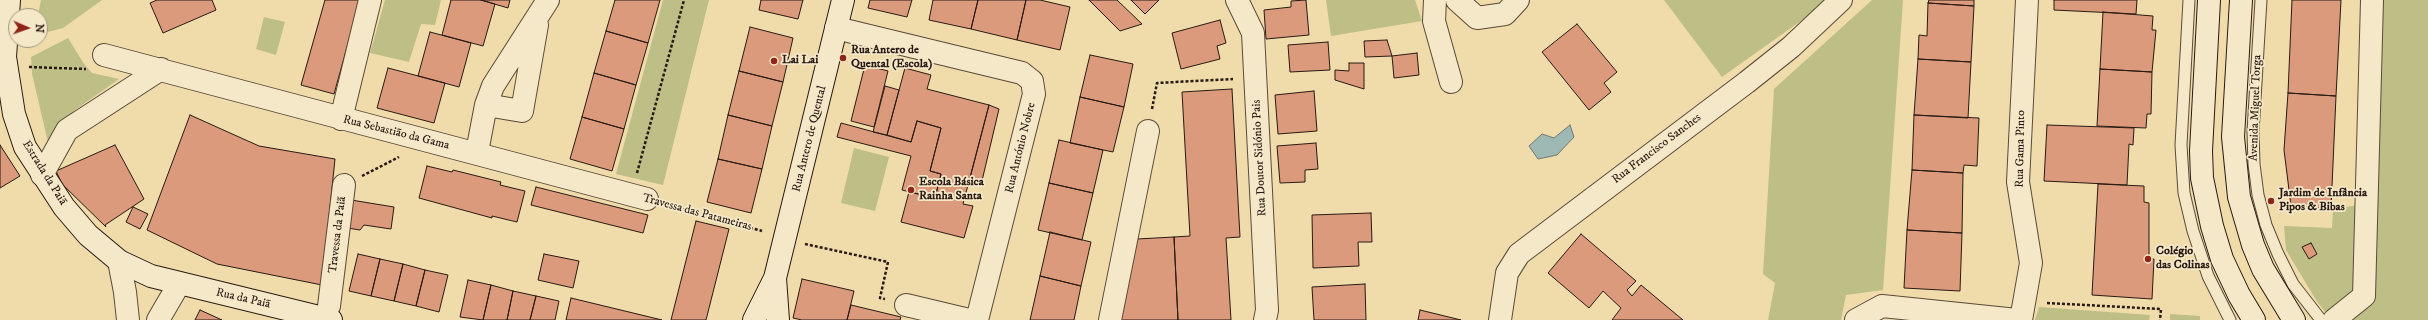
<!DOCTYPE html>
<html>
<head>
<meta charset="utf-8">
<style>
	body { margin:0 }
	#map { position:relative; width:2428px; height:320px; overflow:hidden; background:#f0dbaa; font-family:"IM FELL DW Pica",serif }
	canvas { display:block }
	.north { position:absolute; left:8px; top:8px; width:40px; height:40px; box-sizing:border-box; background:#f5e8c8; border:1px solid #a39680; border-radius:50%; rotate:92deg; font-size:11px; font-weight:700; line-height:16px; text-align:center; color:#281a13 }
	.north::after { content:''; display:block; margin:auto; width:14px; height:18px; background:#8f2418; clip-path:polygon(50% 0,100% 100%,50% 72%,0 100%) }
</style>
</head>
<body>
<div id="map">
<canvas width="2428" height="320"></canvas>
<div class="north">N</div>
</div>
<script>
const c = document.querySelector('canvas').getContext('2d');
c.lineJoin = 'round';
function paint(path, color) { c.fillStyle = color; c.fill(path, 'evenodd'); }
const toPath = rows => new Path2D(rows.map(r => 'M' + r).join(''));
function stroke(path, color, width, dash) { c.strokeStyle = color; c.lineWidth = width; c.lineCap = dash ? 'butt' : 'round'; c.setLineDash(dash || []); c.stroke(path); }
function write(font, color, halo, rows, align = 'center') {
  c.font = font + ' "IM FELL DW Pica",serif'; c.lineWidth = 3.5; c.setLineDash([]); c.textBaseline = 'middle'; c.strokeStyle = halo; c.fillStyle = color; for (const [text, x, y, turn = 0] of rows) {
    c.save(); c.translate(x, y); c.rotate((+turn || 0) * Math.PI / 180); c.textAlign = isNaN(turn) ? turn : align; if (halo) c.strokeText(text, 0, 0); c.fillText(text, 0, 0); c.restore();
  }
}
paint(toPath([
	[41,0,102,0,63,28,40,34,40,16,38,16],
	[385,0,441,0,435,25,421,24,409,62,370,53],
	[663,0,709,0,663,185,616,174],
	[1326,0,1415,0,1422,21,1331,36],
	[1664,0,1830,0,1722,77],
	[1872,0,1903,0,1883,290,1846,295,1841,320,1768,320,1775,283,1763,274,1774,89],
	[2377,0,2428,0,2428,320,2331,320,2316,300,2286,250,2284,226,2332,228,2333,209,2372,203],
	[264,17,285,22,276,55,256,49],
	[68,38,84,64,92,73,119,79,75,110,57,127,48,142,32,74,31,57],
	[854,148,889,157,875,211,841,203],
	[2039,307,2150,315,2149,320,2035,320],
	[2170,314,2200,316,2200,320,2170,320]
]), '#bdbf86');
const water = toPath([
	[1570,125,1574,137,1557,155,1538,159,1529,146,1542,134,1554,138,1570,125]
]);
paint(water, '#9eb9b3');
stroke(water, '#6f7973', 1);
const building = toPath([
	[157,0,212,0,216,10,163,33,150,3,157,0],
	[325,0,360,0,334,94,301,85,325,0],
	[451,0,481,0,495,4,483,46,442,35,451,0],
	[481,0,510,0,508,8,481,0],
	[615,0,660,0,648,43,606,31,615,0],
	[761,0,803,0,798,19,759,10,761,0],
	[870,0,912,0,907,17,868,8,870,0],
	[933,0,978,0,971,29,929,20,933,0],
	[978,0,1026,0,1017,40,971,29,978,0],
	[1026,0,1040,0,1070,7,1060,50,1017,40,1026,0],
	[1089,0,1117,0,1142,24,1120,31,1089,0],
	[1131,0,1159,0,1145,14,1131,0],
	[1306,0,1309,35,1266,39,1264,10,1291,7,1291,1,1306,0],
	[1929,0,1974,0,1974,6,1928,3,1929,0],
	[2054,0,2137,0,2136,14,2054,10,2054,0],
	[2292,0,2341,0,2336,96,2288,93,2292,0],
	[1928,3,1974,6,1971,62,1918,59,1919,35,1927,36,1928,3],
	[2103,12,2153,16,2152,30,2156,30,2152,72,2100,69,2103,12],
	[1220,20,1226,43,1217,46,1220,59,1181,69,1172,33,1220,20],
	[1577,24,1617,72,1604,83,1611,92,1589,110,1542,52,1577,24],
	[750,27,793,38,783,82,739,71,750,27],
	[606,31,648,43,636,85,594,73,606,31],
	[430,32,471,43,459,87,418,76,430,32],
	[1387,40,1392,56,1365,57,1364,41,1387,40],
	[1328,42,1330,70,1290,72,1288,45,1328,42],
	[1417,53,1419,75,1394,78,1392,56,1417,53],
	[1090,55,1133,64,1124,107,1080,97,1090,55],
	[1918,59,1971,62,1968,118,1914,115,1918,59],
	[1349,63,1364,63,1364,89,1335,80,1335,70,1349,71,1349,63],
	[865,65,888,71,874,127,851,121,865,65],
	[388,68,445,83,434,123,377,108,388,68],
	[905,68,931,75,927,89,989,105,963,204,973,206,964,238,901,222,909,192,935,198,941,174,930,171,941,128,917,121,911,142,887,135,905,68],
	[2100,69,2152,72,2151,114,2147,114,2146,128,2097,126,2100,69],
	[739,71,783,82,772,126,728,115,739,71],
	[594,73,636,85,624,129,582,117,594,73],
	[885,86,899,90,887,135,873,132,885,86],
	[1232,89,1240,237,1226,238,1231,320,1178,320,1174,237,1190,236,1182,92,1232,89],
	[1314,91,1317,131,1278,134,1275,95,1314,91],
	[2288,93,2336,96,2331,209,2291,206,2284,150,2288,93],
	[1080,97,1124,107,1113,152,1070,143,1080,97],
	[989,105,999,109,981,185,969,182,989,105],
	[190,115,259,146,335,159,322,285,217,264,147,230,190,115],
	[728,115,772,126,762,169,718,159,728,115],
	[1914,115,1979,118,1977,166,1964,165,1963,173,1912,170,1914,115],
	[582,117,624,129,612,171,570,159,582,117],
	[917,121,941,128,930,171,941,174,935,198,902,190,911,156,837,137,841,123,911,142,917,121],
	[2047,125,2134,128,2133,145,2129,144,2127,185,2044,181,2047,125],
	[1059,140,1103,150,1093,193,1049,183,1059,140],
	[1316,143,1318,169,1305,170,1305,182,1280,183,1277,146,1316,143],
	[0,145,20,176,0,188,0,145],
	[115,145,144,199,105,225,106,227,62,184,56,171,115,145],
	[718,159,762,169,751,213,707,202,718,159],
	[427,166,452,172,453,170,501,182,500,185,525,191,517,222,492,216,492,218,419,198,427,166],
	[1912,170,1963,173,1962,233,1907,230,1912,170],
	[1049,183,1093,193,1082,240,1038,230,1049,183],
	[2098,184,2144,186,2144,202,2149,203,2149,259,2154,259,2152,299,2092,295,2098,184],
	[536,187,648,215,643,233,531,205,536,187],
	[351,200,394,207,391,229,364,225,360,230,347,228,351,200],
	[133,207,148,214,140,229,126,222,133,207],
	[1371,213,1372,242,1358,242,1359,266,1313,268,1312,215,1371,213],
	[696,221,729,229,706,320,671,320,696,221],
	[1907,230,1962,233,1960,291,1904,288,1907,230],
	[1050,232,1091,242,1081,286,1040,276,1050,232],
	[1581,234,1636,281,1627,290,1632,296,1641,285,1683,320,1612,320,1621,308,1603,291,1589,308,1548,273,1581,234],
	[1174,237,1178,320,1121,320,1137,239,1174,237],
	[2311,243,2317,254,2309,259,2302,247,2311,243],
	[358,254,380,259,371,296,349,291,358,254],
	[544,254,579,261,573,288,538,280,544,254],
	[380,259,403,264,394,301,371,296,380,259],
	[403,264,425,270,416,306,394,301,403,264],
	[425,270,448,275,439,312,416,306,425,270],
	[1040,276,1081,286,1074,320,1030,320,1040,276],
	[802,279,854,291,847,320,802,320,793,318,802,279],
	[468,280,491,285,483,320,460,317,468,280],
	[1365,284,1366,320,1314,320,1312,287,1365,284],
	[491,285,513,291,507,320,483,320,491,285],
	[513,291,536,296,530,320,507,320,513,291],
	[536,296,559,301,555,320,530,320,536,296],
	[571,298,662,320,566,320,571,298],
	[851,305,901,317,900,320,847,320,851,305],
	[200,310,222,320,195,320,200,310],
	[1420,310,1461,320,1418,320,1420,310]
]);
paint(building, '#db9a7c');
stroke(building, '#281a13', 1);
const lane = toPath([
	[2189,0,2181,145,2184,193,2193,231,2208,276,2230,320],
	[2261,0,2253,132,2254,164,2258,195,2266,225,2278,254,2293,284,2321,320]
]);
const street = toPath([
	[1237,0,1253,33,1267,310,1265,320],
	[1435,0,1434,21,1451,82],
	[1457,0,1477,18,1505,14,1518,0],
	[836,28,1022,73,1032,81,1034,94,977,320],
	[104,55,647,199],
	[486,105,522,111,537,25],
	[341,119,370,0],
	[477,152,486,105,493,86,548,0],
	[42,175,67,130,161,69],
	[119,261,125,292,128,320],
	[906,305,969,320],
	[329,306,344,185],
	[158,320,179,284],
	[1110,320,1148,131],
	[1500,320,1507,273,1519,254,1747,82,1791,47,1841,0],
	[1856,320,1882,306,2017,320],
	[2021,320,2031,263,2018,182,2027,0],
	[2334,320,2364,296,2372,0]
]);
const secondary = toPath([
	[9,0,5,57,14,114,25,147,64,207,88,235,119,261,151,276,331,320],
	[2209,0,2201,151,2202,178,2212,226,2222,259,2239,295,2254,320],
	[2241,0,2233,137,2239,197,2253,245,2263,269,2294,320],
	[754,320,775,278],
	[778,320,775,278,843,0]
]);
stroke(lane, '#5a4a39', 13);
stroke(street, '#5a4a39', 24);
stroke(secondary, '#281a13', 24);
stroke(toPath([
	[29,67,86,69],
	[1152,109,1157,83,1233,79],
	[637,173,684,0],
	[362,176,399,157],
	[668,205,762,231],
	[805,244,888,262,880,298,885,299],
	[2047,303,2161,309,2160,320]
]), '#281a13', 2.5, [3, 2]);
stroke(lane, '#f5e8c8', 11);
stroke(street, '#f5e8c8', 22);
stroke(secondary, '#f5e8c8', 22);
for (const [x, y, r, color] of [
	[843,58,4,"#8f2418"],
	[774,61,4,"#8f2418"],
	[911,190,4,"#8f2418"],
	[2271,201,4,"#8f2418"],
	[2148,259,4,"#8f2418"]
]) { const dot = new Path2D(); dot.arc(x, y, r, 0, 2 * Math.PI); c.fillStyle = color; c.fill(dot); stroke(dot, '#f5e8c8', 1.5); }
write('bold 12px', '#281a13', '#f5e8c8', [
	["Rua Antero de",851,51],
	["Quental (Escola)",851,65],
	["Lai Lai",782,61],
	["Escola Básica",919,183],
	["Rainha Santa",919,197],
	["Jardim de Infância",2279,194],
	["Pipos & Bibas",2279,208],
	["Colégio",2156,252],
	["das Colinas",2156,266]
], 'left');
write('12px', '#281a13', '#f5e8c8', [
	["Avenida Miguel Torga",2256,108,-88],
	["Rua Sebastião da Gama",396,133,14],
	["Rua Antero de Quental",810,139,-76],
	["Rua António Nobre",1021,148,-76],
	["Rua Francisco Sanches",1657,149,-37],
	["Rua Gama Pinto",2021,149,-89],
	["Rua Doutor Sidónio Pais",1260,158,-93],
	["Estrada da Paiã",44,173,58],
	["Travessa das Patameiras",697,213,15],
	["Travessa da Paiã",338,235,-83],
	["Rua da Paiã",243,299,13]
]);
</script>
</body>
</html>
